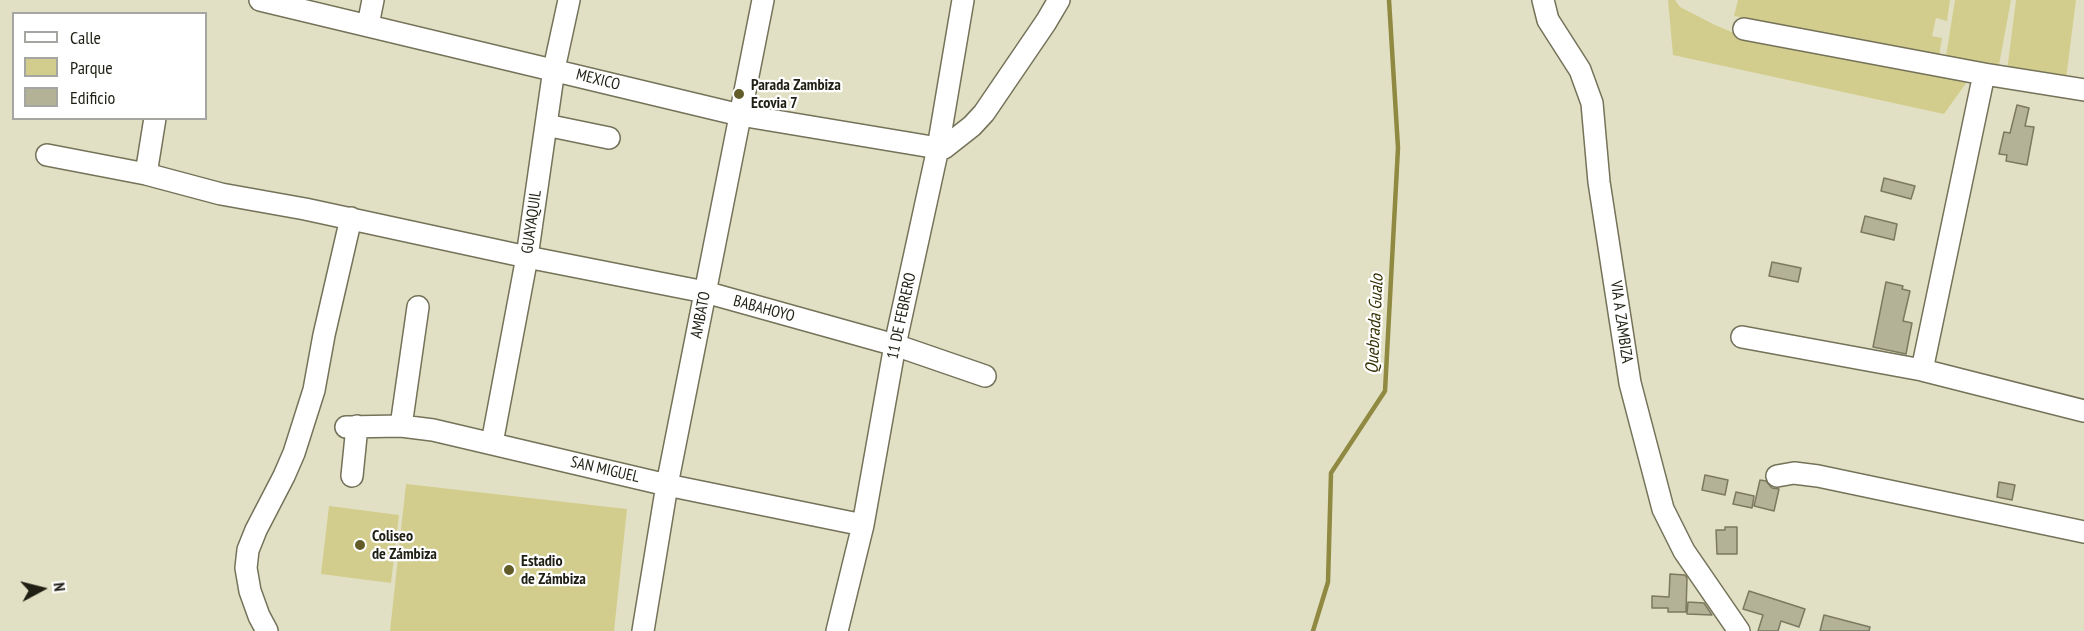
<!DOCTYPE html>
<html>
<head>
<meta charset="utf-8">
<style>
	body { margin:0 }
	#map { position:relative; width:2084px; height:631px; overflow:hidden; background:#e2e0c4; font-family:"PT Sans Narrow",sans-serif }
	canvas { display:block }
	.legend { position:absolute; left:12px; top:12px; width:195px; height:108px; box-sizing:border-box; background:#fff; border:2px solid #a5a5a1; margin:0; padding:8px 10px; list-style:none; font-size:18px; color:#1f1f14 }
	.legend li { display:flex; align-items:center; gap:12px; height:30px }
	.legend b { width:30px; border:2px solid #a5a5a1 }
	.north { position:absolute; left:12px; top:559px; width:60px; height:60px; -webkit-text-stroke:4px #fff; paint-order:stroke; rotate:83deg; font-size:16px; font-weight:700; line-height:24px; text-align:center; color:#1f1f14 }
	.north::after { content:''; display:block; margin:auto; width:21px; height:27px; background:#1f1f14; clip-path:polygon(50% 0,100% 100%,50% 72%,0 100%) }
</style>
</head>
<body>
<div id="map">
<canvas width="2084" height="631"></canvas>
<ul class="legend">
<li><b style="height:8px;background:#fff"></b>Calle</li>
<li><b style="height:16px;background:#d3cd8d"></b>Parque</li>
<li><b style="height:16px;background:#b3b196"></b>Edificio</li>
</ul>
<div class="north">N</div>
</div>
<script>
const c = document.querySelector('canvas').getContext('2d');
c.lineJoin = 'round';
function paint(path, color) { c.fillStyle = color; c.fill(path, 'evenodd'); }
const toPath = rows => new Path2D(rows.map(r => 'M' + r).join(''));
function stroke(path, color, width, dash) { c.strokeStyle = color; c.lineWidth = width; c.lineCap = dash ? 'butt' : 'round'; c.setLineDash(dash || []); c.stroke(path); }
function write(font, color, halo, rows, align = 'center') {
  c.font = font + ' "PT Sans Narrow",sans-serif'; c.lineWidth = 4.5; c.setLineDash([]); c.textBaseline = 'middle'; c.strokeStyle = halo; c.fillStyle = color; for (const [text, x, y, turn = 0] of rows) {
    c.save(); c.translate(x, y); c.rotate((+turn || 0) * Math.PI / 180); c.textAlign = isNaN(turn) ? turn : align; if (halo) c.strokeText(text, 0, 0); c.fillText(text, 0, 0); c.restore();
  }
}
paint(toPath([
	[1668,0,1675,0,1680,7,1715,25,1746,38,1969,79,1944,114,1673,55],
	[1738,0,1950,0,1947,21,1936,18,1932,36,1942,38,1939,56,1734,16],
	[1955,0,2011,0,1999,65,1946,56],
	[2016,0,2076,0,2066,79,2007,71],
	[406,484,627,509,614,631,390,631],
	[329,506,399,515,391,583,321,574]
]), '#d3cd8d');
stroke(toPath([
	[1313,631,1328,582,1331,473,1385,391,1398,148,1389,0]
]), '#908941', 4.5);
const building = toPath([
	[2017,105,2029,108,2025,126,2034,127,2027,165,2006,161,2007,155,1999,154,2004,132,2010,133,2017,105],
	[1884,178,1915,186,1911,199,1881,191,1884,178],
	[1865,216,1897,224,1894,240,1861,232,1865,216],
	[1772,262,1801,268,1798,282,1769,276,1772,262],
	[1886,282,1903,286,1902,289,1910,291,1903,321,1912,323,1906,354,1873,347,1886,282],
	[1705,475,1728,480,1725,495,1702,490,1705,475],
	[1760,480,1766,481,1772,488,1779,489,1774,511,1754,506,1760,480],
	[1999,482,2015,485,2012,500,1997,497,1999,482],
	[1736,492,1754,496,1752,508,1733,504,1736,492],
	[1725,527,1737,527,1737,554,1717,554,1716,530,1725,530,1725,527],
	[1670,574,1685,575,1687,578,1686,612,1668,612,1668,608,1652,608,1652,596,1669,597,1670,574],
	[1749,591,1805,609,1799,627,1781,621,1778,631,1758,631,1763,615,1743,609,1749,591],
	[1688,602,1704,603,1712,615,1687,614,1688,602],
	[1824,615,1870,627,1869,631,1820,631,1824,615]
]);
paint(building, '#b3b196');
stroke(building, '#7b7960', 1.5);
const minor = toPath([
	[260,0,740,115,938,148,944,148,972,126,984,113,1046,22,1059,0],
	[1543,0,1548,20,1580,70,1592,103,1599,182,1630,383,1663,509,1684,551,1739,631],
	[368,25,373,0],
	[1744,29,1984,74,2084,90],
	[546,125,609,138],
	[47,155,146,174,221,194,305,209,527,257,705,292,895,345,985,376],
	[146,174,155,118],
	[1742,337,1922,370,2084,411],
	[1922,370,1984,74],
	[401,426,418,307],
	[346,427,401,426,433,430,667,485,863,525],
	[492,443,527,257,554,69,569,0],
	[352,476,357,426],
	[1777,476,1794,473,1818,476,2084,532],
	[267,631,259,616,250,591,246,568,248,550,256,530,284,476,294,453,314,390,324,335,351,218],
	[643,631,667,485,763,0],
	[837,631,863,525,895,345,938,148,963,0]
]);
stroke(minor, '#747259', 24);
stroke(minor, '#fff', 21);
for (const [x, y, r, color] of [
	[739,94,6,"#615c28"],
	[360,545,6,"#615c28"],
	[509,570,6,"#615c28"]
]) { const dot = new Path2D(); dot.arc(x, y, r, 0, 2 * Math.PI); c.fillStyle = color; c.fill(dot); stroke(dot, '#fff', 2); }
write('16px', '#1f1f14', '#fff', [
	["MEXICO",598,80,14],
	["GUAYAQUIL",532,222,-82],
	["BABAHOYO",764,309,15],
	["AMBATO",701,315,-79],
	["11 DE FEBRERO",902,316,-78],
	["VIA A ZAMBIZA",1621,322,82],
	["SAN MIGUEL",605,470,13]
]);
write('bold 16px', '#1f1f14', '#fff', [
	["Parada Zambiza",751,85],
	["Ecovia 7",751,103],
	["Coliseo",372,536],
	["de Zámbiza",372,554],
	["Estadio",521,561],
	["de Zámbiza",521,579]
], 'left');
write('italic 18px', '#353105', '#fff', [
	["Quebrada Gualo",1375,324,-87]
]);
</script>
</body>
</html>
